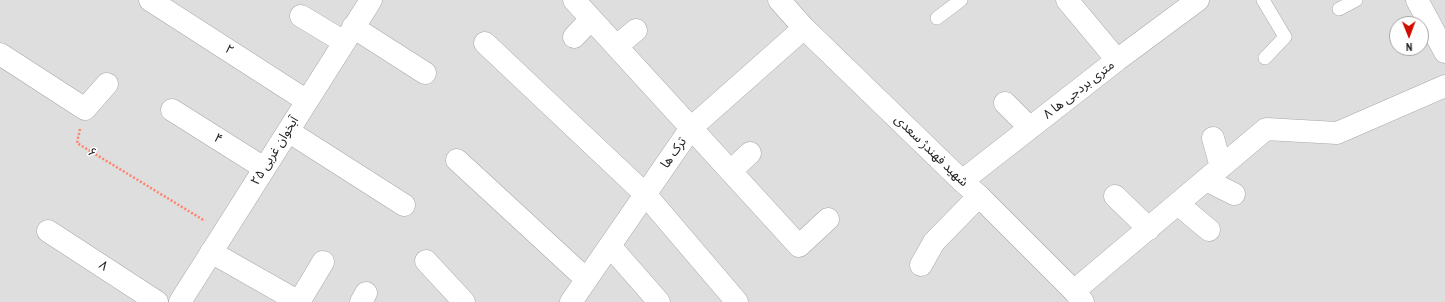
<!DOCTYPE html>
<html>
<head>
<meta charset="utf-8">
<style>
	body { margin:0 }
	#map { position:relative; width:1445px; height:302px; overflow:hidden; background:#f1eee7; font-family:"Archivo Narrow",sans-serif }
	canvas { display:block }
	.north { position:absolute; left:1389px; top:16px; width:40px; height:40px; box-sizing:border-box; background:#fff; border:1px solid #a6a6a6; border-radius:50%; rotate:179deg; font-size:11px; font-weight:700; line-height:16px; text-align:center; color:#212121 }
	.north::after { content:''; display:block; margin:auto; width:14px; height:18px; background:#d10c00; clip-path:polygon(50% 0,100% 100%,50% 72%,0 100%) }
</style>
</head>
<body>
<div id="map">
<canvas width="1445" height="302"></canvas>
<div class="north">N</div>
</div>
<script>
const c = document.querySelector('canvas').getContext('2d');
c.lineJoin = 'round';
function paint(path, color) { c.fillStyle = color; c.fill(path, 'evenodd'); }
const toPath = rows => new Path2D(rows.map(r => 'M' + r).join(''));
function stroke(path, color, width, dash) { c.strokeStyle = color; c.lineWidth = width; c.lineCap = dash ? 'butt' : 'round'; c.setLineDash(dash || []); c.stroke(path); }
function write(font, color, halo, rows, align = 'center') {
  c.font = font + ' "Archivo Narrow","Noto Sans Arabic",sans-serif'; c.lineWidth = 3; c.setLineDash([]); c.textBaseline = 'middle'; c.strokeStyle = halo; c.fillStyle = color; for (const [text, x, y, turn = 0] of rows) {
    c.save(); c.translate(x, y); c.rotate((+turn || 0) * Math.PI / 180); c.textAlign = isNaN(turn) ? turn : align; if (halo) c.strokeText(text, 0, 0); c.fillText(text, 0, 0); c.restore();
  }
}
paint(toPath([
	[0,0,1445,0,1445,302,0,302],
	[1397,24,1421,24,1421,48,1397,48]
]), '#dfdede');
const service = toPath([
	[1263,0,1285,37,1265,58],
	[1339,9,1356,0],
	[937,18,961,0]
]);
const minor = toPath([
	[150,0,307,101],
	[574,0,799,246,828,219],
	[1067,0,1117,60],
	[1417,0,1445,52],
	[301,16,344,42],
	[353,27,425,73],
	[574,37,591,19],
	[485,43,645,194,737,302],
	[617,46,636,30],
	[0,54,85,109,107,84],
	[1005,103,1030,128],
	[172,110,264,168],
	[288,131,404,205],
	[1213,138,1221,167],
	[457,160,586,279],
	[731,171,750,153],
	[1206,180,1234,194],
	[962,181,1117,60,1198,0],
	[1115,196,1149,229],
	[1178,204,1209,230],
	[48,231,157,302],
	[610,246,659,302],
	[211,252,299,302],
	[426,261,464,302],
	[921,265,934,242,979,196],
	[1074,291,1266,129,1337,133,1445,86],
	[180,302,371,0],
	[299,302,323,262],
	[361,302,366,293],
	[571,302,691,128,804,28]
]);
const tertiary = toPath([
	[779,0,804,28,962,181,979,196,1074,291,1083,302]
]);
stroke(service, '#a8a8a8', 14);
stroke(minor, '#a8a8a8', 23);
stroke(tertiary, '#a8a8a8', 23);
stroke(toPath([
	[80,129,77,143,205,221]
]), '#fe836b', 2.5, [2, 2]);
stroke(service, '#fff', 13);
stroke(minor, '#fff', 22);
stroke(tertiary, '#fff', 22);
write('13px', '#212121', '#fff', [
	["۲",229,50,33],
	["۸ متری بردجی ها",1079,90,-38],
	["۴",218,139,32],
	["آبخوان غربی ۲۵",275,151,-58],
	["شهید فهندژ سعدی",931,151,44],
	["۶",92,153,31],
	["ترک ها",674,153,-55],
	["۸",103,266,33]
]);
</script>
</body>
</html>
